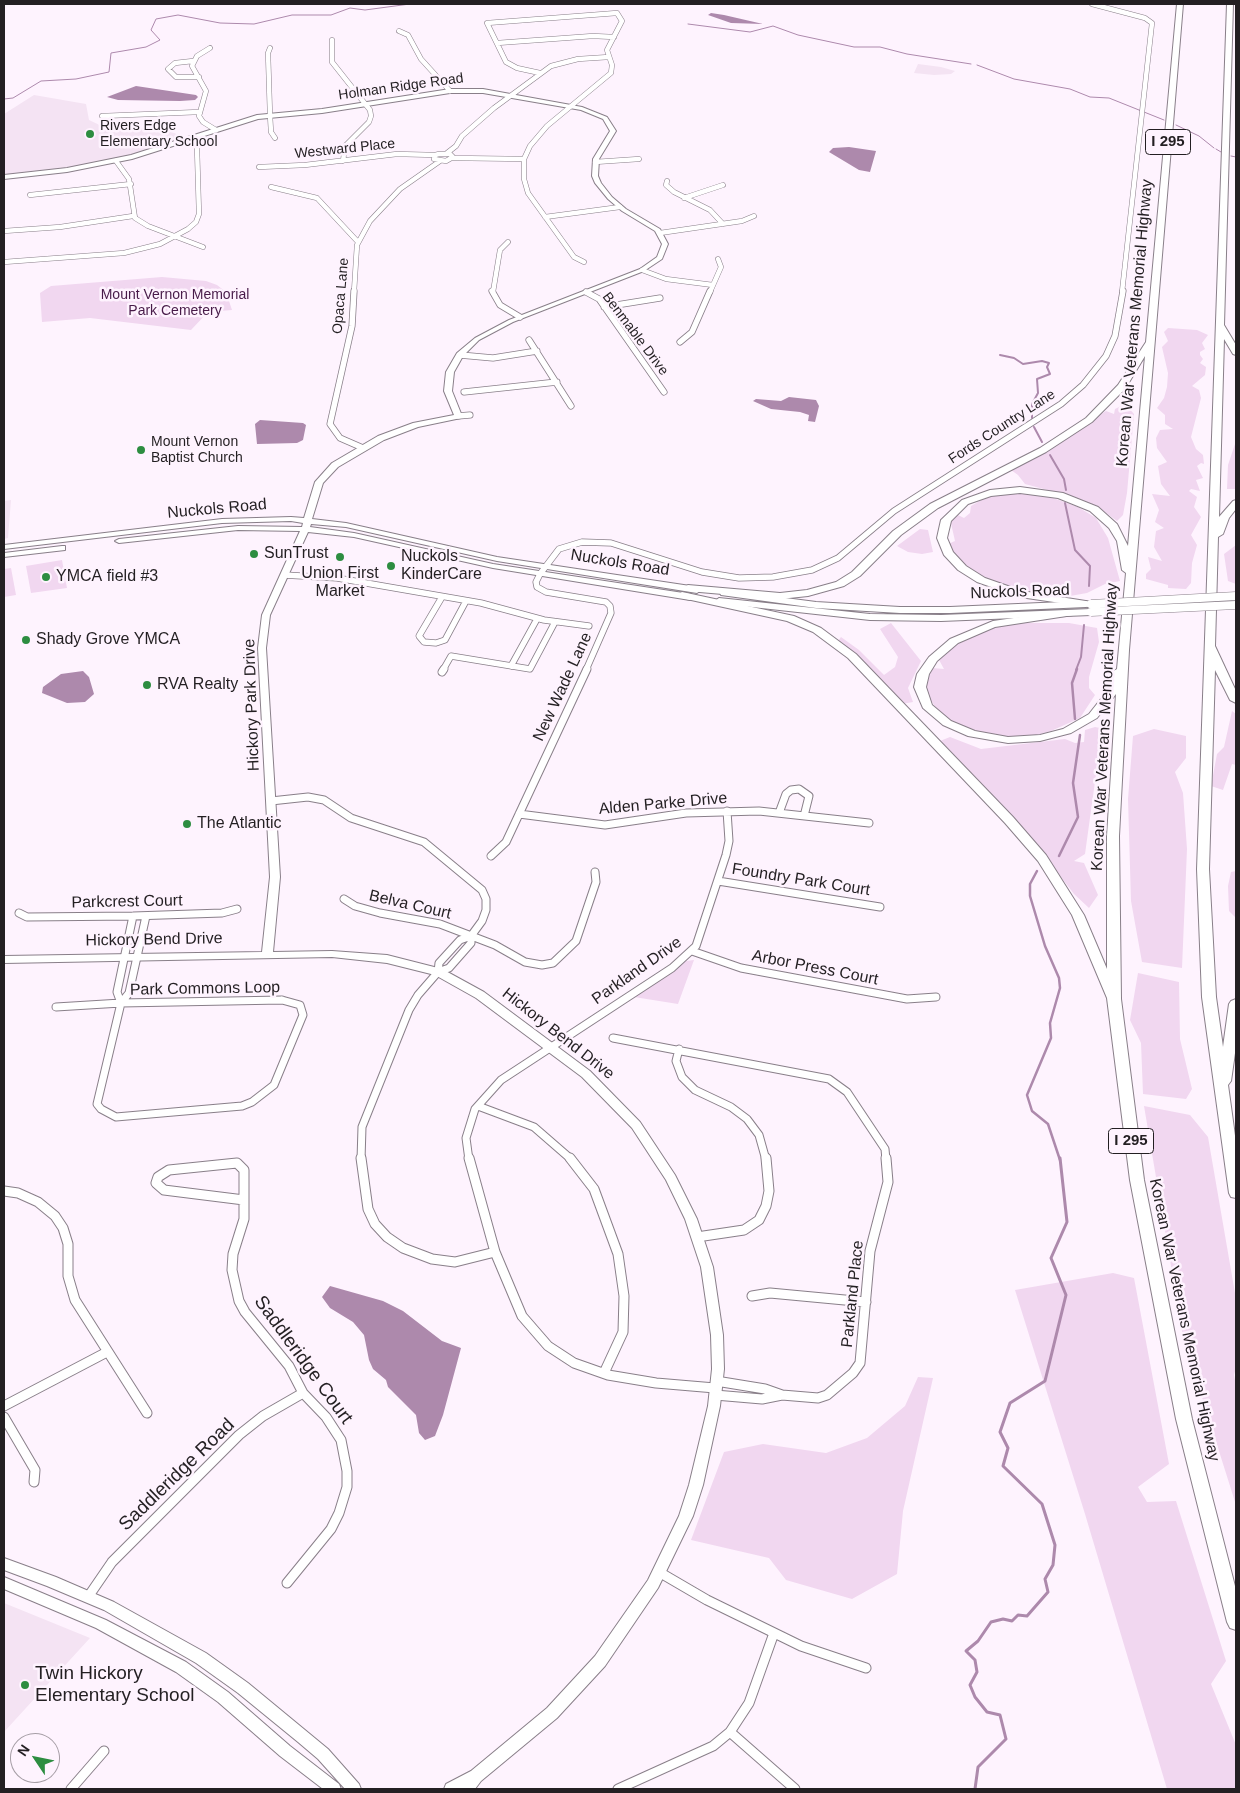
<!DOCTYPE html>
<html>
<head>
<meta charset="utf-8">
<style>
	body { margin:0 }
	#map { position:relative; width:1240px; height:1793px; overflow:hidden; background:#fef3fe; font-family:Arial,sans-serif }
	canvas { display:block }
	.frame { position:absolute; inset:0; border:5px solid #231f22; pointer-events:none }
	.north { position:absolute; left:10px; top:1733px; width:50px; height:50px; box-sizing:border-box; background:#fef3fe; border:1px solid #a69ea6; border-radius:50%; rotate:304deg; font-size:14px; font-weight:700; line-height:20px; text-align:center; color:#231f22 }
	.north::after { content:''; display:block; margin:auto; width:18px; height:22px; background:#2d8d41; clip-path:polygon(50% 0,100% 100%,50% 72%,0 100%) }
</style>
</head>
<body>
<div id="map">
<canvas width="1240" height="1793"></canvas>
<div class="frame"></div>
<div class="north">N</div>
</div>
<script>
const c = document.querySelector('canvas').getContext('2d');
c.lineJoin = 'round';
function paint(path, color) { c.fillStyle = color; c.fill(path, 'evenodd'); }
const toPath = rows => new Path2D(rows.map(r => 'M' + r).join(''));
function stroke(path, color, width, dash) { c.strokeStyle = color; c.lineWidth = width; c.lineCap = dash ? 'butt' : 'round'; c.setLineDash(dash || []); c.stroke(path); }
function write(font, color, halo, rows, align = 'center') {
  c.font = font + ' Arial,sans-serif'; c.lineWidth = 5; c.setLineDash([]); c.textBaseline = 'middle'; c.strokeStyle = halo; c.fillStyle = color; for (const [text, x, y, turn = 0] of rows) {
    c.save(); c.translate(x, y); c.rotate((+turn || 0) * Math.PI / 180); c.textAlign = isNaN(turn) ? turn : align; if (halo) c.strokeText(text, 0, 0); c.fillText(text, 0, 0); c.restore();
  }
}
paint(toPath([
	[918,64,941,67,955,71,951,74,934,75,914,73],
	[34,95,86,104,89,120,108,129,163,128,190,140,132,157,4,177,4,114],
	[11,500,8,538,4,539,4,501],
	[4,1603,90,1638,4,1732]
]), '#f4e3f3');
paint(toPath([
	[162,277,206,281,217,285,226,292,232,310,208,312,191,330,90,318,42,322,40,293,51,286],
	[1168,328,1197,330,1208,335,1202,343,1205,349,1200,352,1200,355,1203,359,1200,363,1206,367,1205,375,1192,386,1199,390,1201,398,1191,437,1196,449,1203,455,1204,464,1201,463,1197,466,1203,478,1196,480,1200,491,1191,489,1189,491,1197,497,1194,507,1201,517,1191,535,1197,545,1192,563,1191,583,1186,589,1168,588,1168,585,1146,579,1146,574,1151,569,1148,557,1162,561,1154,547,1156,531,1164,528,1155,522,1159,510,1152,494,1170,496,1161,484,1158,466,1167,462,1157,448,1156,438,1160,430,1173,429,1165,424,1165,415,1157,408,1164,398,1167,387,1168,373,1162,347,1168,341,1164,332],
	[1121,406,1127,406,1134,414,1127,493,1123,515,1117,521,1098,507,1077,498,1025,484,1018,475,1011,470,1098,416,1106,411,1114,414,1115,409],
	[1236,441,1236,489,1227,489,1228,465],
	[1018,493,1045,495,1078,507,1096,518,1108,538,1120,581,1105,584,1087,593,1070,596,1067,592,1037,594,1011,588,982,577,955,558,948,544,955,541,950,519,958,515,964,518,970,513,971,506,990,495],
	[920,529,928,530,933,552,922,554,908,552,897,546],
	[1236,545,1236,584,1228,581,1224,554],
	[62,560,67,588,31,593,26,566],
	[11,568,16,595,4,597,4,569],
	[891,623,921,661,908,688,913,702,902,704,838,641,841,637,859,650,884,675,895,667,898,657,880,629],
	[1019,623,1069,623,1097,628,1099,642,1089,677,1089,688,1095,695,1080,718,1051,731,1021,739,994,737,958,728,939,713,924,689,932,668,944,669,938,658,958,641,988,629],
	[1232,711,1236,714,1236,765,1232,764,1223,790,1211,786,1217,754,1224,747],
	[1095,727,1100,728,1098,733,1098,760,1085,854,1074,861,1084,863,1098,895,1089,908,1074,894,1023,828,940,741,950,737,981,749,1065,739,1075,743,1084,742,1085,730],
	[1154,729,1186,736,1186,758,1175,772,1183,793,1187,849,1182,968,1142,962,1131,901,1128,799,1133,736],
	[1236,871,1236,918,1229,911,1228,886,1231,872],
	[694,960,678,1004,634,997,686,961],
	[1138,973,1179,982,1180,1039,1192,1089,1186,1099,1143,1094,1141,1043,1130,1020],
	[1144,1106,1190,1115,1208,1137,1236,1299,1236,1368,1234,1375,1236,1385,1236,1505,1183,1337],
	[1113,1273,1134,1278,1169,1464,1138,1487,1147,1502,1176,1501,1226,1661,1211,1684,1236,1745,1236,1789,1167,1789,1085,1514,1015,1290],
	[918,1377,933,1378,903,1511,897,1574,852,1599,786,1580,769,1558,691,1540,724,1452,763,1444,826,1453,867,1438,905,1406]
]), '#f1d7f0');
paint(toPath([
	[711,13,724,15,763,24,731,23,708,15],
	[136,86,196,95,198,97,195,100,180,101,118,100,107,97],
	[849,147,876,151,870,172,859,170,829,152,833,148],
	[789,397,816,400,819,406,815,422,808,421,809,415,800,412,771,409,753,401,756,399,781,401],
	[260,420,303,423,306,425,303,440,297,443,257,444,255,424],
	[83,671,89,677,94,694,85,702,67,703,42,693,43,687,61,674],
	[330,1286,383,1301,403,1311,442,1341,461,1348,443,1415,435,1436,425,1440,419,1433,416,1415,388,1387,386,1380,373,1369,369,1360,364,1335,353,1322,330,1308,322,1297]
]), '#ad89ac');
stroke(toPath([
	[688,24,750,32,773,26,798,35,854,47,880,47,907,54,971,64],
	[977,65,1014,79,1070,89,1090,97,1109,98,1164,120],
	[4,99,13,98,41,81,76,79,109,72,111,53,146,47,160,40,151,30,156,19,178,15,220,23,254,24,292,15,331,15,350,8,365,10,410,4],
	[1176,125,1199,136,1214,148],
	[1216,149,1221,152],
	[1231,156,1236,157]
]), '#ad89ac', 1);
stroke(toPath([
	[1000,355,1014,358,1023,364,1042,361,1049,363,1047,367,1050,374,1037,379,1038,393,1032,404,1032,418],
	[1034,427,1042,442],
	[1050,455,1064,479,1066,490],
	[1065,503,1075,550,1090,566,1089,586],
	[1076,670,1081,657,1084,625]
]), '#ad89ac', 2);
stroke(toPath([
	[1075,719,1072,683,1077,669],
	[1059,856,1078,817,1073,783,1080,735],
	[1037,871,1030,884,1030,896,1045,946,1059,978,1060,988,1050,1023,1051,1038,1027,1095,1032,1111,1048,1124,1060,1160]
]), '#ad89ac', 2.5);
stroke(toPath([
	[975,1789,978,1767,1006,1739,1000,1715,987,1712,975,1697,970,1685,977,1672,975,1660,966,1651,978,1641,991,1622,1003,1619,1012,1621,1018,1615,1027,1616,1048,1592,1045,1579,1053,1565,1055,1545,1042,1504,1003,1466,1008,1448,1000,1432,1010,1403,1045,1381,1066,1295,1051,1258,1067,1222,1060,1158]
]), '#ad89ac', 3);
const streetFar3 = toPath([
	[1092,4,1145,18,1152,23,1122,292],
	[399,31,408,35,421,59,450,91],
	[332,40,332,62,370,110,371,116,369,122,345,146,343,161],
	[497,43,593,36,614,37],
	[210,48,197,56,192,66,206,91,199,116,203,122,216,130],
	[270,48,268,53,270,115,271,132,275,138],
	[193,61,175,63,168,69,176,77,199,77],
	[540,73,517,68,506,62,487,23,617,13,622,21,607,50,612,65,611,73,547,126,530,146,524,159,524,179,528,193,574,257,584,262],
	[102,116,199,112],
	[447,153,456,146,462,136,494,108,551,66,578,59,609,57],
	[439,154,450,154,453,157,446,161,434,159,435,155,439,154],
	[453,158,524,159],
	[116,161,129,179,135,218,148,226,203,247],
	[595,162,639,159],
	[259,167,305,165,397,154,435,155],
	[667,181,666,185,674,192,710,210,723,224],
	[271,187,317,198,358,242],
	[30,195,131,184],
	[684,198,723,185],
	[545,217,620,207],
	[4,231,60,227,133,216],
	[660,233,742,221,754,216],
	[4,262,124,253,160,244,188,229,196,222,199,214,197,148],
	[642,270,666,279,713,285],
	[354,292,357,245,370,221,400,189,440,161],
	[493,292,500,250,508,242],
	[710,292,721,267,718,259]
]);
const streetFar2 = toPath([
	[354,291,352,326,330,424,340,438,363,448],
	[492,291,500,305,520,317],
	[586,292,599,299,664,392],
	[604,307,660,298],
	[529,340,571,406],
	[680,342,692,332,710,291],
	[460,355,493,358,537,351],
	[464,392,557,382],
	[458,416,470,415],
	[284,575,337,578,481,603,544,620,589,626],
	[442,597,419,636,424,642,436,643,445,640,466,601],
	[511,666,537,619],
	[443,670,451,656,530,669,555,622],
	[586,670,611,613,610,606,606,602,546,592,537,587,536,582,540,574,559,549,582,542,611,543,702,572,739,578,773,577,812,570,838,558,894,511,1061,404,1083,385,1106,356,1115,336,1123,291]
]);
const streetFar1 = toPath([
	[442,672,444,669],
	[271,801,308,797,324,800,351,818,424,842,482,890,486,899,486,910,482,921,471,936,460,940,439,963,438,972,418,995,409,1010,362,1127,361,1160],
	[779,813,786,794,791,790,799,789,809,796,804,816],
	[519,814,605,825,686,813,759,811,869,823],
	[491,856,506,842,587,669],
	[718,881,880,907],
	[344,899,355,906,380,913,440,924,495,945,525,962,542,965,553,963,576,941,596,882,595,872],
	[19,913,27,917,133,916,222,913,237,909],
	[133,916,117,992,121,1003,129,993,146,916],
	[692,951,741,968,907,999,936,997],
	[438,972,449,968,471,943,471,936],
	[282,1000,300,1005,303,1015,274,1085,252,1102,242,1106,116,1117,101,1109,97,1104,121,1003,282,1000],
	[56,1007,121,1003],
	[613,1038,829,1079,847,1092,885,1149,886,1160],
	[679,1049,676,1061,682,1077,695,1090,731,1107,747,1119,759,1135,766,1160],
	[478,1106,534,1127,572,1160],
	[469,1160,466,1138,475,1109,501,1080,672,968,696,946,726,855,729,841,727,811]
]);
const street = toPath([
	[361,1158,368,1209,375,1224,387,1237,403,1248,432,1259,455,1262,495,1252],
	[469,1158,495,1252,522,1316,548,1346,574,1363,608,1375,656,1383,715,1388],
	[570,1158,594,1189,618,1254,624,1296,623,1332,604,1373],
	[237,1163,244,1170,244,1200,164,1190,156,1183,158,1177,169,1170,237,1163],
	[4,1191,18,1193,38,1202,55,1216,63,1228,68,1244,68,1276,75,1300,147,1413],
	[244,1200,244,1219,233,1254,232,1270,239,1301,245,1312,289,1366,303,1393,326,1417,341,1440,347,1471,347,1487,339,1513,331,1529,287,1583],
	[697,1237,744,1230,759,1220,766,1206,769,1191,766,1158],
	[752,1296,770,1293,866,1302],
	[715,1395,762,1399,782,1395,765,1389,716,1381],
	[782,1395,818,1398,827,1395,853,1373,860,1363,870,1251,888,1182,886,1158],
	[4,1406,107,1352],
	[4,1417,35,1470,34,1482],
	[659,1572,707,1600,801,1646,866,1668],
	[88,1597,112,1562,239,1435,263,1416,303,1393],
	[730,1732,795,1789],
	[71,1789,104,1751],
	[618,1789,713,1746,730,1732,749,1703,774,1633]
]);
const secondary = toPath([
	[450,89,483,89,582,107,607,117,616,131,599,159,598,176,601,183,612,197,626,209,660,229,668,244,662,259,644,271,513,322,479,340,463,356,454,372,452,391,462,416,461,418,418,427,384,440,338,467,323,483,312,519,346,523,497,557,697,587,701,590,697,593,497,561,346,527,311,524,310,527,354,533,493,564,690,594,694,597,690,600,493,568,354,537,308,532,270,615,266,648,280,877,273,952,332,951,387,955,442,969,484,992,590,1071,640,1122,675,1175,697,1219,713,1267,723,1335,724,1369,720,1406,703,1485,693,1516,658,1588,605,1666,557,1718,481,1781,475,1789,444,1789,446,1784,471,1771,547,1708,595,1656,648,1580,679,1516,689,1485,708,1406,712,1369,711,1335,701,1267,685,1219,666,1180,632,1128,582,1077,476,998,435,975,387,963,332,957,4,963,4,956,262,952,270,877,258,648,262,615,300,531,238,530,119,543,115,541,119,539,238,526,302,527,303,523,291,521,222,523,4,549,4,545,222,519,291,517,304,518,315,482,332,463,378,436,413,423,454,415,444,391,446,372,457,353,475,338,509,320,640,269,657,257,662,244,655,231,622,211,608,199,595,183,592,176,593,159,610,131,603,119,581,110,483,93,450,93,322,113,258,119,132,159,67,172,4,179,4,175,67,168,131,155,257,115,322,109,450,89],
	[62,546,65,546,65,550,4,557,4,553,62,546],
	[724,590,816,602,900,607,950,607,1086,601,1090,604,1086,607,950,613,900,613,816,608,721,595,720,593,724,590],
	[719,598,870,614,941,615,1091,609,1095,612,1091,615,941,621,870,620,716,603,715,601,719,598],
	[4,1558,56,1577,114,1602,206,1653,248,1683,328,1749,359,1784,361,1789,345,1789,318,1759,298,1742,238,1693,196,1663,104,1610,47,1586,4,1570,4,1558],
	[4,1577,106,1620,186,1662,228,1692,290,1746,339,1784,341,1789,323,1789,280,1756,218,1702,176,1672,96,1628,4,1589,4,1577]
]);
const highway = toPath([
	[1177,4,1183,4,1129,650,1119,836,1121,999,1144,1180,1192,1419,1236,1590,1236,1630,1230,1628,1227,1622,1176,1419,1130,1180,1107,998,1072,915,1038,861,1005,823,848,658,813,632,787,621,682,598,677,595,682,592,794,616,821,628,856,654,1013,817,1046,855,1084,915,1107,969,1107,836,1116,694,1097,718,1071,733,1040,741,1008,743,968,736,943,725,923,708,914,687,917,674,929,657,950,639,993,621,1069,610,1073,611,1073,615,995,627,958,643,937,661,929,674,926,687,932,705,951,721,975,731,1008,737,1040,735,1063,729,1089,714,1104,695,1111,682,1112,672,1117,669,1126,573,1122,570,1117,541,1109,528,1090,511,1058,498,1020,493,991,496,968,504,951,521,947,538,953,552,966,566,985,578,1022,591,1092,602,1093,604,1088,607,1020,597,977,582,958,570,944,555,937,538,941,520,962,500,990,490,1020,487,1063,493,1098,507,1117,524,1128,546,1145,356,1125,389,1092,422,1046,452,938,508,901,535,860,576,844,586,808,596,780,599,688,591,683,588,688,585,780,593,807,590,836,582,852,572,893,531,930,504,1040,448,1086,418,1118,385,1146,342,1177,4],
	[1227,4,1233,4,1224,325,1236,345,1236,355,1233,354,1224,339,1219,517,1233,501,1236,500,1236,509,1229,518,1223,534,1218,537,1215,646,1236,691,1236,703,1230,700,1215,670,1209,869,1216,997,1223,1047,1229,1004,1231,1001,1236,999,1236,1046,1231,1081,1228,1085,1236,1143,1236,1198,1231,1197,1229,1193,1202,997,1197,869,1227,4]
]);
stroke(streetFar3, '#897f89', 5.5);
stroke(streetFar2, '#897f89', 7);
stroke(streetFar1, '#897f89', 9);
stroke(street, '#897f89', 11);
stroke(secondary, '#897f89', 2);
stroke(highway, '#897f89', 2);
stroke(streetFar3, '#fff', 4.5);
stroke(streetFar2, '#fff', 5.5);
stroke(streetFar1, '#fff', 7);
stroke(street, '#fff', 9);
paint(secondary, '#fff');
paint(highway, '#fff');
const secondaryBridge = toPath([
	[1091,604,1236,596],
	[1091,612,1236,605]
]);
stroke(secondaryBridge, '#897f89', 9, []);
stroke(secondaryBridge, '#fff', 8);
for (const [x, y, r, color] of [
	[90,134,5,"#2d8d41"],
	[141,450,5,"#2d8d41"],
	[254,554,5,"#2d8d41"],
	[340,557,5,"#2d8d41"],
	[391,566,5,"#2d8d41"],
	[46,577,5,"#2d8d41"],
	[26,640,5,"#2d8d41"],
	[147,685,5,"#2d8d41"],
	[187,824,5,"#2d8d41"],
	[25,1685,5,"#2d8d41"]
]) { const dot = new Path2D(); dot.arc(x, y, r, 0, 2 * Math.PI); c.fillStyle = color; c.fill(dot); stroke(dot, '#fef3fe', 2); }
write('14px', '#231f22', '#fef3fe', [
	["Holman Ridge Road",401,87,-8],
	["Westward Place",345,149,-6],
	["Opaca Lane",341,296,-85],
	["Benmable Drive",635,334,53],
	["Fords Country Lane",1002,427,-33]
]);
write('14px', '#231f22', '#fef3fe', [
	["Rivers Edge",100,126],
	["Elementary School",100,142],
	["Mount Vernon",151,442],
	["Baptist Church",151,458]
], 'left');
write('14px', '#481b49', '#fef3fe', [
	["Mount Vernon Memorial",175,295],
	["Park Cemetery",175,311]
]);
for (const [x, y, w] of [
	[1168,142,45],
	[1131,1141,45]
]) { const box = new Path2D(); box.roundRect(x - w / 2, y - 12.5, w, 25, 4); c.fillStyle = '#fef3fe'; c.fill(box); stroke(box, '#231f22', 1); }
write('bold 15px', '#231f22', null, [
	["I 295",1168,142],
	["I 295",1131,1141]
]);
write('16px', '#231f22', '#fef3fe', [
	["Korean War Veterans Memorial Highway",1135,323,-85],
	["Nuckols Road",217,509,-5],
	["Nuckols Road",620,563,9],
	["Nuckols Road",1020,592,-2],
	["New Wade Lane",563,687,-65],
	["Hickory Park Drive",252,705,-92],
	["Korean War Veterans Memorial Highway",1105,727,-87],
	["Alden Parke Drive",663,804,-5],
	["Foundry Park Court",801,880,9],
	["Parkcrest Court",127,902,-1],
	["Belva Court",410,905,13],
	["Hickory Bend Drive",154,940,-1],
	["Arbor Press Court",815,968,11],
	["Parkland Drive",637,971,-35],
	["Park Commons Loop",205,989,-1],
	["Hickory Bend Drive",558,1034,38],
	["Parkland Place",853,1294,-84],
	["Korean War Veterans Memorial Highway",1184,1320,78]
]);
write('16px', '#231f22', '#fef3fe', [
	["SunTrust",264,554],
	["Nuckols",401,557],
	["KinderCare",401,575],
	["Union First",340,574,"center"],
	["Market",340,592,"center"],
	["YMCA field #3",56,577],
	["Shady Grove YMCA",36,640],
	["RVA Realty",157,685],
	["The Atlantic",197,824]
], 'left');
write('19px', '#231f22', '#fef3fe', [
	["Saddleridge Court",303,1360,54],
	["Saddleridge Road",177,1475,-44]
]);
write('19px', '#231f22', '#fef3fe', [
	["Twin Hickory",35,1674],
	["Elementary School",35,1696]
], 'left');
</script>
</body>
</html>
